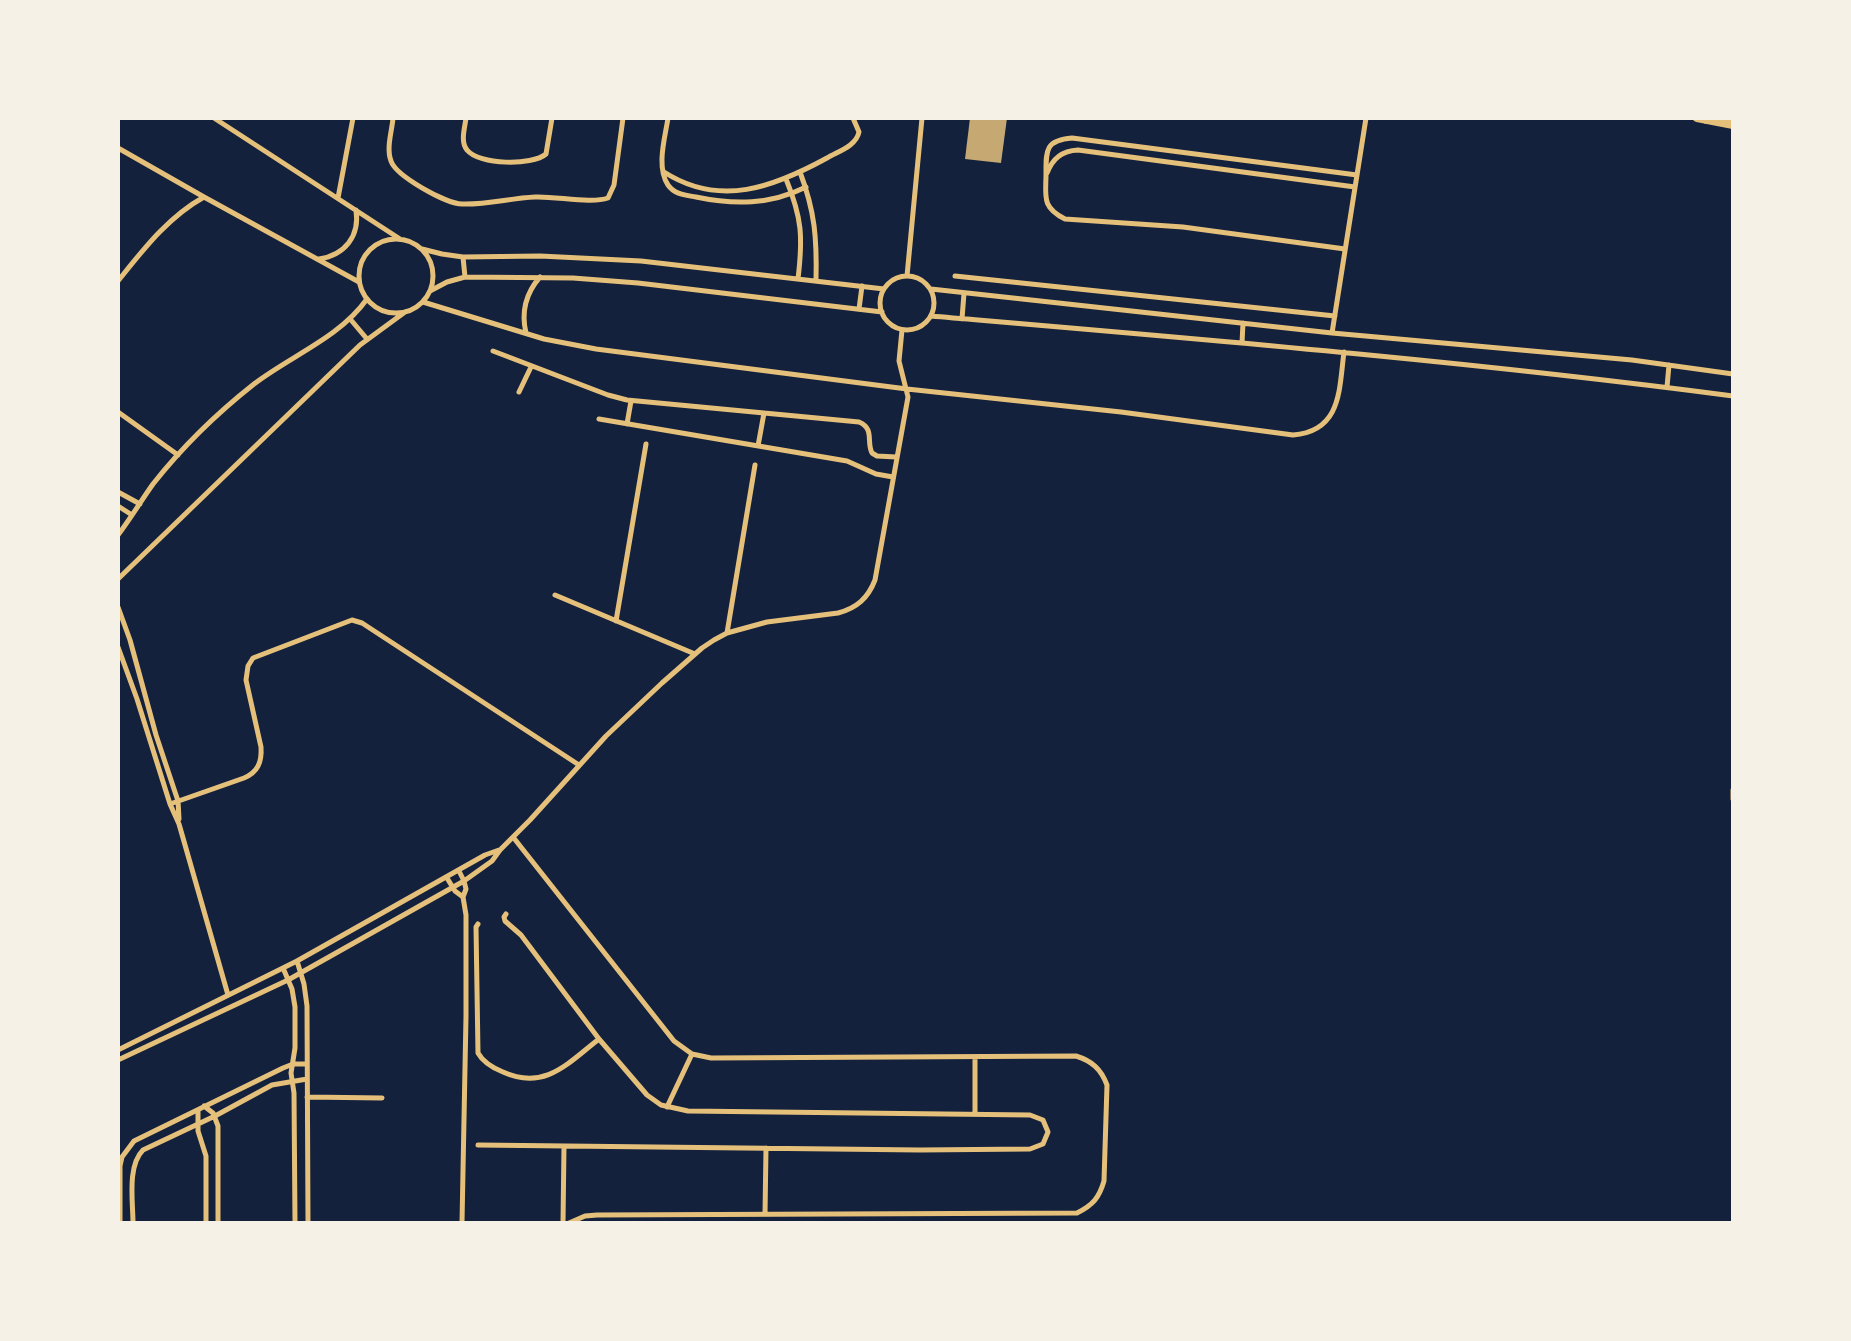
<!DOCTYPE html>
<style>
body{margin:0}
#map{position:relative;width:1851px;height:1341px;overflow:hidden;background:#14213d;font-family:"Varela Round",sans-serif}
canvas{display:block}
.frame{position:absolute;inset:0;border:120px solid #f6f1e7;pointer-events:none}
</style>
<div id="map">
<canvas width="1851" height="1341"></canvas>
<div class="frame"></div>
</div>
<script>
const ctx = document.querySelector('canvas').getContext('2d');
ctx.lineJoin = 'round';
function fill(path, color) {
  ctx.fillStyle = color;
  ctx.fill(path, 'evenodd');
}
function strokePath(path, color, width, dash) {
  ctx.strokeStyle = color;
  ctx.lineWidth = width;
  ctx.lineCap = dash ? 'butt' : 'round';
  ctx.setLineDash(dash || []);
  ctx.stroke(path);
}
fill(new Path2D(`
 M 970,118 L 1007,118 L 1001,163 L 965,159 Z`), '#c6a872');
strokePath(new Path2D(`
 M 214,118 L 400,239
 M 393,118 C 392,131 386,148 391,161 C 396,176 446,204 462,204 C 486,205 511,198 535,197 C 556,196 591,204 608,198 L 614,185 L 623,118
 M 466,118 C 465,127 460,142 467,150 C 479,165 532,166 546,154 L 552,118
 M 668,118 C 665,138 656,167 668,185 C 675,195 686,195 696,197 C 734,205 770,205 806,187
 M 118,148 L 204,197 L 359,282
 M 664,172 C 720,208 774,187 827,158 C 839,151 856,146 859,132 L 853,118
 M 800,172 C 815,212 817,238 816,281
 M 1047,173 C 1053,158 1062,151 1078,150 L 1355,187
 M 786,179 C 802,218 803,237 798,279
 M 338,198 L 353,118
 M359 276a37 37 0 1 1 74 0a37 37 0 1 1-74 0Z
 M 422,249 L 442,254 L 463,257 L 540,256 L 641,261 L 884,289
 M 1345,249 L 1183,227 L 1065,219 C 1041,207 1046,196 1046,174 C 1046,151 1045,140 1072,138 L 1357,175
 M 463,257 L 465,277
 M 319,259 C 345,255 360,236 356,210
 M880 303a27 27 0 1 1 54 0a27 27 0 1 1-54 0Z
 M 907,276 L 922,118
 M 955,276 L 1335,316
 M 118,281 C 143,250 168,217 204,197
 M 931,289 L 1332,333 L 1632,360 L 1733,374
 M 430,291 L 447,282 L 465,277 L 573,278 L 638,283 L 882,312
 M 423,302 L 544,339 L 596,349 L 907,389 L 1121,412 L 1293,435 C 1342,431 1339,389 1344,352
 M 859,309 L 862,286
 M 931,316 C 1199,339 1466,361 1733,396
 M 962,319 L 964,293
 M 351,320 L 367,339
 M 526,333 C 521,312 526,293 540,277
 M 1332,333 L 1366,118
 M 1242,343 L 1243,323
 M 493,351 L 608,395 L 627,400 L 859,422 C 875,429 866,441 872,453 L 877,456 L 896,457
 M 1667,387 L 1669,365
 M 519,392 L 531,367
 M 118,412 L 178,455
 M 599,419 L 847,461 L 876,474 L 893,477
 M 627,424 L 631,401
 M 758,446 L 764,413
 M 118,492 L 140,504
 M 118,506 L 132,515
 M 118,535 C 130,519 141,501 153,484 C 183,446 216,414 254,384 C 292,355 339,338 367,299
 M 118,579 L 360,345 L 405,312
 M 555,595 L 695,654
 M 118,607 L 130,640 L 156,735 L 178,801 L 179,819
 M 616,621 L 646,444
 M 727,633 L 755,465
 M 118,647 L 137,699 L 170,804 L 179,824 L 228,995
 M 1733,790 L 1733,799
 M 170,804 L 244,778 C 258,772 262,762 261,747 L 246,680 L 248,666 L 253,658 L 352,620 L 362,623 L 579,765
 M 513,837 L 674,1041 L 692,1054 L 711,1058 L 1076,1056 C 1092,1061 1101,1069 1107,1085 L 1104,1181 C 1099,1198 1093,1205 1077,1213 L 597,1215 L 585,1216 L 569,1223
 M 459,871 L 464,881 L 466,889 L 463,897 L 466,915 L 466,1016 L 462,1223
 M 447,878 L 455,891 L 463,897
 M 478,924 L 476,927 L 478,1053 C 483,1062 493,1068 503,1072 C 545,1091 568,1063 599,1039
 M 297,961 L 304,984 L 307,1006 L 308,1223
 M 283,968 L 292,989 L 295,1007 L 295,1048 L 291,1073 L 294,1093 L 295,1223
 M 118,1050 L 297,961 L 485,855 L 499,850
 M 975,1057 L 975,1114
 M 118,1060 L 288,980 L 464,881 L 492,861 L 500,850 L 530,820 L 606,736 L 662,683 L 702,648 L 714,640 L 727,633 L 767,622 L 838,613 C 857,608 868,598 875,580 L 908,397 L 899,361 L 902,330
 M 307,1097 L 382,1098
 M 204,1106 L 213,1113 L 218,1126 L 218,1223
 M 667,1107 L 692,1054
 M 198,1110 L 198,1131 L 206,1156 L 206,1223
 M 478,1145 L 920,1150 L 1030,1149 L 1043,1144 L 1048,1132 L 1043,1120 L 1030,1115 L 688,1111 L 661,1105 L 647,1095 L 599,1039 L 521,935 L 505,921 L 504,917 L 506,914
 M 765,1214 L 766,1148
 M 120,1223 L 120,1166 L 122,1157 L 134,1141 L 283,1068 L 293,1064 L 307,1064
 M 133,1223 C 133,1202 127,1166 143,1150 L 215,1116 L 272,1085 L 307,1079
 M 563,1223 L 564,1146`), '#e5c07b', 5);
strokePath(new Path2D(`
 M 1697,118 L 1733,125`), '#e5c07b', 8);
strokePath(new Path2D(`
 M 1707,120 L 1733,119`), '#e5c07b', 8);
</script>
